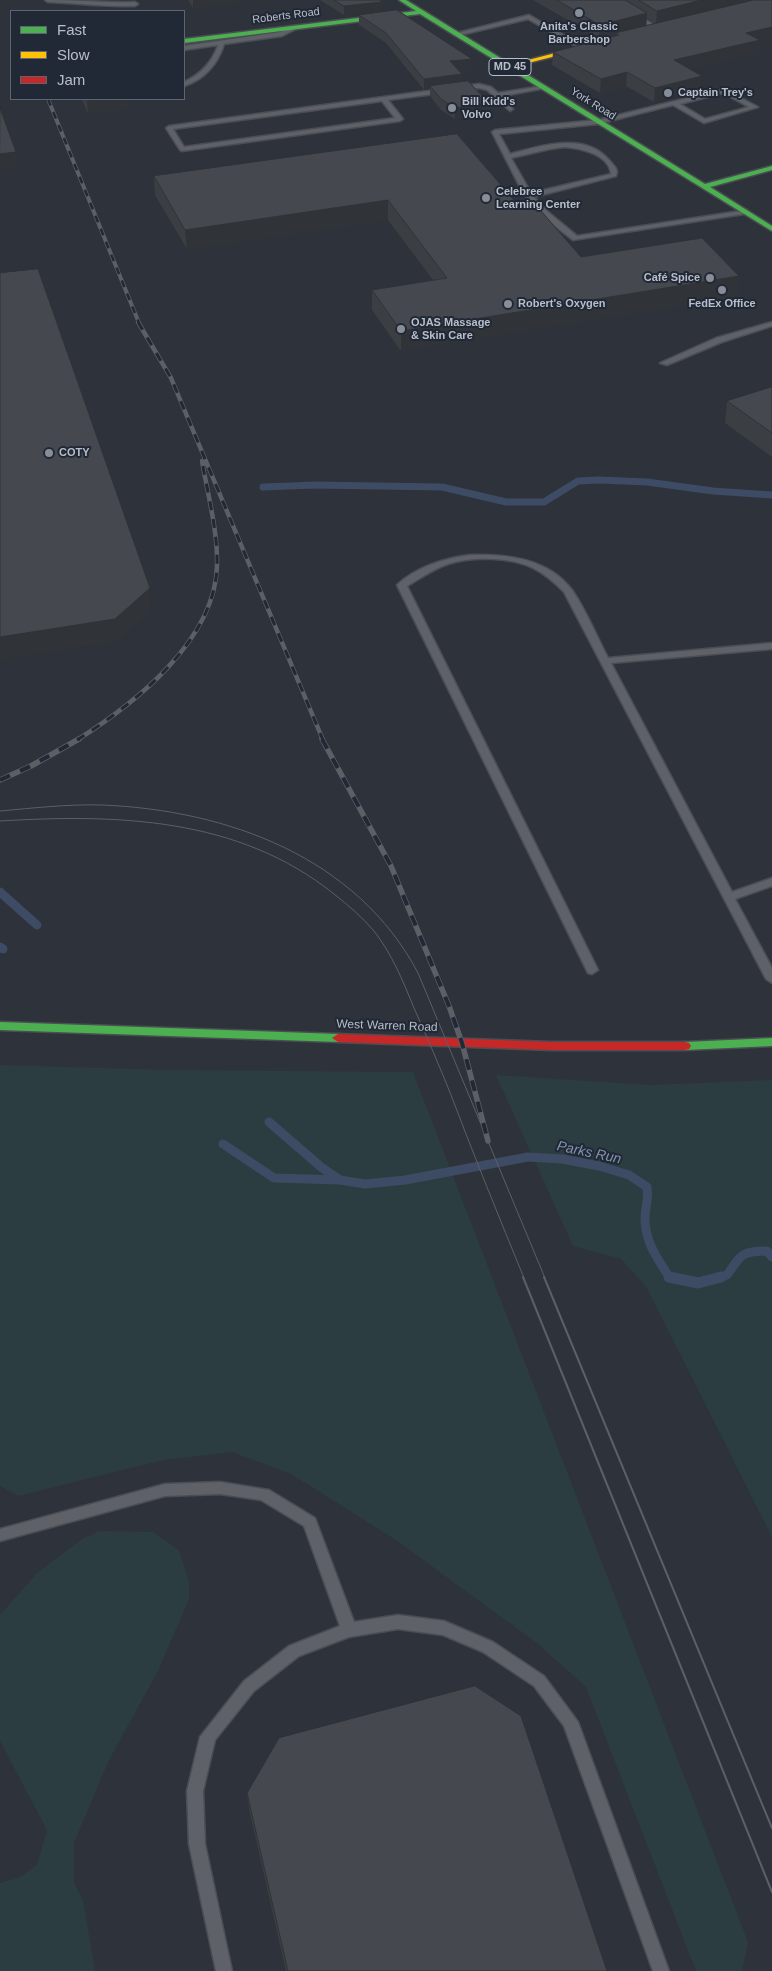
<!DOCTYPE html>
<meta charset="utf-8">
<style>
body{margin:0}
#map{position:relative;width:772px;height:1971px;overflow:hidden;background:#2e323a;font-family:Arial,sans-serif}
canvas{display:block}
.legend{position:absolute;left:10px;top:10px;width:175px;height:90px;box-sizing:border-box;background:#212836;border:1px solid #5e6471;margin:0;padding:6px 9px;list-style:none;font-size:15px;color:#b9bfca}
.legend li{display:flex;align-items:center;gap:10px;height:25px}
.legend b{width:25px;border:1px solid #5e6471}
</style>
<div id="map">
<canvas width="772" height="1971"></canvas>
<ul class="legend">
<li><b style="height:6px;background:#4caf50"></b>Fast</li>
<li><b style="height:6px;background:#ffc107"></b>Slow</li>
<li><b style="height:6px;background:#c62828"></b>Jam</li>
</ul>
</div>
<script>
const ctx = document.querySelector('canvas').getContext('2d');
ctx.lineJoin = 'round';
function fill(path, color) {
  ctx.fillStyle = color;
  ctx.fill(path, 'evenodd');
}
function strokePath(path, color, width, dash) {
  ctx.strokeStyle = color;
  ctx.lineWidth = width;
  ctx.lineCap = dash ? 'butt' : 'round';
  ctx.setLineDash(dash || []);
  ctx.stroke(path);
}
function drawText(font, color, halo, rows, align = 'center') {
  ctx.font = font + ' Arial,sans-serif';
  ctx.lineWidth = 4;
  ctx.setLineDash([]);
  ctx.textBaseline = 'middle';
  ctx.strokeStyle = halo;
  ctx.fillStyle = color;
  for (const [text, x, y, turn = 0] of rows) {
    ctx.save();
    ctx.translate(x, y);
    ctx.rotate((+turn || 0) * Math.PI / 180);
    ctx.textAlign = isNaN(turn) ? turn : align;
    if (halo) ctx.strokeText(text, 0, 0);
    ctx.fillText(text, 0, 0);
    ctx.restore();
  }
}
fill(new Path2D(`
 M 0,1065 L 167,1070 L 413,1072 L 748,1942 L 742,1971 L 696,1971 L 586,1687 L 537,1643 L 393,1538 L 291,1474 L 232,1452 L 163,1460 L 18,1496 L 0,1486 Z
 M 496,1075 L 650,1085 L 772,1080 L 772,1537 L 647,1288 L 621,1259 L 573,1246 Z
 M 99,1531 L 153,1532 L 179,1550 L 189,1582 L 189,1599 L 158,1671 L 108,1762 L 74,1843 L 74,1883 L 83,1900 L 95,1971 L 0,1971 L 0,1883 L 18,1878 L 37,1865 L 47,1830 L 0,1741 L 0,1615 L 37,1573 L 82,1539 Z`), '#2b3d41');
strokePath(new Path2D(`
 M 263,487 L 316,485 L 442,487 L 506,502 L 544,502 L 578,481 L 599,480 L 647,482 L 713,491 L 772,495`), '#3e4b64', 7);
strokePath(new Path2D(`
 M 0,892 L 37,925
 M 0,947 L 3,949
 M 269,1122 L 321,1167 L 340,1180 L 365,1184 L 405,1180 L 528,1157 L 562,1159 L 599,1166 L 629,1175 L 647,1187 C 649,1198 645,1208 645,1219 C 645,1242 658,1260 670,1278
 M 223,1144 L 274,1178 L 340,1180
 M 717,1278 L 727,1275 C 741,1255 741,1251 767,1251 L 772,1257`), '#3e4b64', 9);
strokePath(new Path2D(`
 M 669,1277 L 698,1283 L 721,1277`), '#3e4b64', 11);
const lane = new Path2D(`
 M 45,0 C 75,0 105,3 135,2 L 138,4 L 135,6 C 106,7 77,3 48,2 Z
 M 607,0 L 614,0 L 662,30 L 657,31 Z
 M 529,15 L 586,48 L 581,49 L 528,19 L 456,36 L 453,34 Z
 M 294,26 L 296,27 L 296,29 L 282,36 L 224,44 C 218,64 204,80 184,86 L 184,82 C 201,74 212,63 218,45 L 184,50 L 184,46 L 280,32 Z
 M 479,84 L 491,87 L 498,93 L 543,86 L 546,88 L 502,96 L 513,109 L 510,111 L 487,90 L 479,88 L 388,100 L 403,119 L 400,121 L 182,151 L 180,150 L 166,128 L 169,126 ZM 382,101 L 395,118 L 184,147 L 173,129 Z
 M 724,89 L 758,107 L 704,123 L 673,105 L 598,124 L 499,134 L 510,154 C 540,146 585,131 609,160 C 614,166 619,169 616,176 L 534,197 L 548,212 L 577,236 L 747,210 L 748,212 L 744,214 L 573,240 L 542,216 L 522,191 L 492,132 L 495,130 L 598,120 ZM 723,93 L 749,107 L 705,119 L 680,104 ZM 564,147 C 580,148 609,154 611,174 L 531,193 L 511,158 L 550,149 Z
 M 772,322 L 772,326 L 722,342 L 667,365 L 660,363 L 716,338 Z
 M 470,555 C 506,554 548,558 572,590 C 585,608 597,637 608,658 L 772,643 L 772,649 L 611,663 L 732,892 L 772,878 L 772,886 L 735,899 L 772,968 L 772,983 L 766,979 L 564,592 C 555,583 545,574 533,568 C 510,557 473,556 448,564 C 433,569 421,578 407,586 L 598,970 L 592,974 L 588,973 L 397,585 C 416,567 445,558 470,555 Z
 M 220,1482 L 269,1490 L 315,1518 L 354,1622 L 398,1615 L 444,1621 L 493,1642 L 544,1676 L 578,1722 L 669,1971 L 653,1971 L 564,1726 L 534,1686 L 483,1652 L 443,1635 L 398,1629 L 349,1637 L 299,1656 L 254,1691 L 215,1740 L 203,1791 L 205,1844 L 232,1971 L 216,1971 L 189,1844 L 187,1791 L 200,1737 L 244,1681 L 289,1646 L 340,1626 L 304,1526 L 261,1500 L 220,1494 L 165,1496 L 0,1541 L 0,1529 L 165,1484 Z`);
const fast = new Path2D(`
 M 399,0 L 406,0 L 424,11 L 705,184 L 772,166 L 772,170 L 710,187 L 772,226 L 772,231 L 420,14 L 184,43 L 184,39 L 416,11 Z
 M 0,1022 L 338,1034 L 344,1038 L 338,1042 L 0,1030 Z
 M 772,1038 L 772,1046 L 685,1050 L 681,1049 L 679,1046 L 681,1043 L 685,1042 Z`);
const slow = new Path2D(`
 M 590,44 L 593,46 L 592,47 L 508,68 L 505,66 Z`);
const jam = new Path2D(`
 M 338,1034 L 551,1042 L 685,1042 L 689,1043 L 691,1046 L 689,1049 L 685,1050 L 551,1050 L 338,1042 L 332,1038 Z`);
strokePath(lane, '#4a4d53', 3);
strokePath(fast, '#4a4d53', 3);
strokePath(slow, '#4a4d53', 3);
strokePath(jam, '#4a4d53', 3);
fill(lane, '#5e6168');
fill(fast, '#4caf50');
fill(slow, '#ffc107');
fill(jam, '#c62828');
strokePath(new Path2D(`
 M 0,811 C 34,808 68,804 102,805 C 227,810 357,857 418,973 L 545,1278
 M 0,821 C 117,814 238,817 334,894 C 348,905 362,917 374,931 C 392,954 403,981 414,1008 C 427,1037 439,1065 451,1095 C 474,1156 499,1217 524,1278`), '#5c6066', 1);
strokePath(new Path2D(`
 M 523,1277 L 772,1892
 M 544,1277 L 772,1828`), '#5c6066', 2);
const railFar2 = new Path2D(`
 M 48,99 L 139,323`);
const railFar1 = new Path2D(`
 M 138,322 L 171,378 L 323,740
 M 77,740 C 134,704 215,641 217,566 C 218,531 208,496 202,461`);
const rail = new Path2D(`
 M 322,739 L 391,866 L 449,1006 L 462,1043 L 488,1141
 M 0,780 L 31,766 L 79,739`);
strokePath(railFar2, '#5c6066', 4);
strokePath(railFar1, '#5c6066', 4.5);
strokePath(rail, '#5c6066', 5.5);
strokePath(railFar2, '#212836', 2.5, [7]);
strokePath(railFar1, '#212836', 3, [9]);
strokePath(rail, '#212836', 4, [11]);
fill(new Path2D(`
 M 188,0 L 240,0 L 240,2 L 193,8 Z
 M 320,0 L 383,0 L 383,9 L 382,9 L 382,11 L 344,15 Z
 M 533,0 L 772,0 L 760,42 L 759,53 L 690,69 L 701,89 L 654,102 L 626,86 L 600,93 L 552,65 L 553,52 L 616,36 L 616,34 L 599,38 ZM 647,18 L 656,24 L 646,26 Z
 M 359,15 L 472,69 L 459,71 L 462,74 L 462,82 L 489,103 L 488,114 L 455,119 L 441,110 L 430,96 L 430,89 L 424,90 L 386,43 L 359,25 Z
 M 82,99 L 126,99 L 127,109 L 88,114 Z
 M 154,176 L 519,206 L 581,257 L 739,276 L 737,296 L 401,351 L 372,310 L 372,290 L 433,280 L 388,220 L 187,249 L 155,195 Z
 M 772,387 L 772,457 L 725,423 L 727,401 Z
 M 247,1793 L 607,1971 L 286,1971 L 249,1809 Z`), '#3b3f44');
fill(new Path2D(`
 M 193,0 L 240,0 L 240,2 L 193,8 Z
 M 383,0 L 383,9 L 382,9 L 382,11 L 344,15 L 344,6 Z
 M 702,0 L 754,0 L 656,24 L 657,11 Z
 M 647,13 L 646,26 L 599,38 L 600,25 Z
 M 772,27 L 772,39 L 760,42 L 759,53 L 673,74 L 674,60 L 746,33 Z
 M 472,59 L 472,69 L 450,72 L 450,61 Z
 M 627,72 L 626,86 L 600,93 L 601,79 Z
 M 462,74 L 462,84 L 430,86 L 430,89 L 424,90 L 424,79 Z
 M 702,76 L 701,89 L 654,102 L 655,88 Z
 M 105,99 L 126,99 L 127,109 L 88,114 L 87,101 Z
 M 489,103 L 488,114 L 455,119 L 455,108 Z
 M 16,152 L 18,168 L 0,170 L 0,154 Z
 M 388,200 L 388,220 L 187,249 L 185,230 Z
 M 739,276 L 737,296 L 401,351 L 401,331 Z
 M 150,588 L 152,610 L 118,642 L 0,660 L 0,637 Z`), '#303337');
const building = new Path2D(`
 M 334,0 L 383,0 L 380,1 L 382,2 L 344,6 Z
 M 557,0 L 625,0 L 647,13 L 600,25 Z
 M 639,0 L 702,0 L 657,11 Z
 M 754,0 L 772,0 L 772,27 L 746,33 L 760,40 L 674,60 L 702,76 L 655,88 L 627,72 L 601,79 L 553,52 L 619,35 L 616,33 Z
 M 397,10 L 472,59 L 450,61 L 462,74 L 424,79 L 386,33 L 359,15 Z
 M 468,81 L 489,103 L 455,108 L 441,99 L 430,86 Z
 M 86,99 L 105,99 L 87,101 Z
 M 0,108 L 16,152 L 0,154 Z
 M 457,134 L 519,206 L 535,204 L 581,257 L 702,238 L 739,276 L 401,331 L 372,290 L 447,278 L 388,200 L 185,230 L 154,176 Z
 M 38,269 L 150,588 L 115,619 L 0,637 L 0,273 Z
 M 772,387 L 772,433 L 727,401 Z
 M 475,1686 L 521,1716 L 607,1971 L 288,1971 L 247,1793 L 279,1738 Z`);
fill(building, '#45494f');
strokePath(building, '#303337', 1);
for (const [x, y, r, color] of [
 [579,13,5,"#888e98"],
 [668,93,5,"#888e98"],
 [452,108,5,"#888e98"],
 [486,198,5,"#888e98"],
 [710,278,5,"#888e98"],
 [722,290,5,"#888e98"],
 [508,304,5,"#888e98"],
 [401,329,5,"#888e98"],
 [49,453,5,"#888e98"]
]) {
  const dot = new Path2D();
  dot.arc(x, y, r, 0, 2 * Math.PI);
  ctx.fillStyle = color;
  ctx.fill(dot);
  strokePath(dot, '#212836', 2);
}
drawText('11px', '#b9bfca', '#212836', [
 ["Roberts Road",286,16,-7],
 ["York Road",593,104,32]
]);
drawText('bold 11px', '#b9bfca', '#212836', [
 ["Anita's Classic",579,27,"center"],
 ["Barbershop",579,40,"center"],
 ["Captain Trey's",678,93],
 ["Bill Kidd's",462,102],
 ["Volvo",462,115],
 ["Celebree",496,192],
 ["Learning Center",496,205],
 ["Café Spice",700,278,"right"],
 ["Robert's Oxygen",518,304],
 ["FedEx Office",722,304,"center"],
 ["OJAS Massage",411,323],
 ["& Skin Care",411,336],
 ["COTY",59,453]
], 'left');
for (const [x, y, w] of [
 [510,67,42]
]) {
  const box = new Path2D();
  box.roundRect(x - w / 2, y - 8.5, w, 17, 4);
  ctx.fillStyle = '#212836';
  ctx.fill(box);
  strokePath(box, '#b9bfca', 1);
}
drawText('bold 11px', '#b9bfca', null, [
 ["MD 45",510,67]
]);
drawText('12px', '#b9bfca', '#212836', [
 ["West Warren Road",387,1026,2]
]);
drawText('italic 14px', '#8394af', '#212836', [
 ["Parks Run",589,1153,12]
]);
</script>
